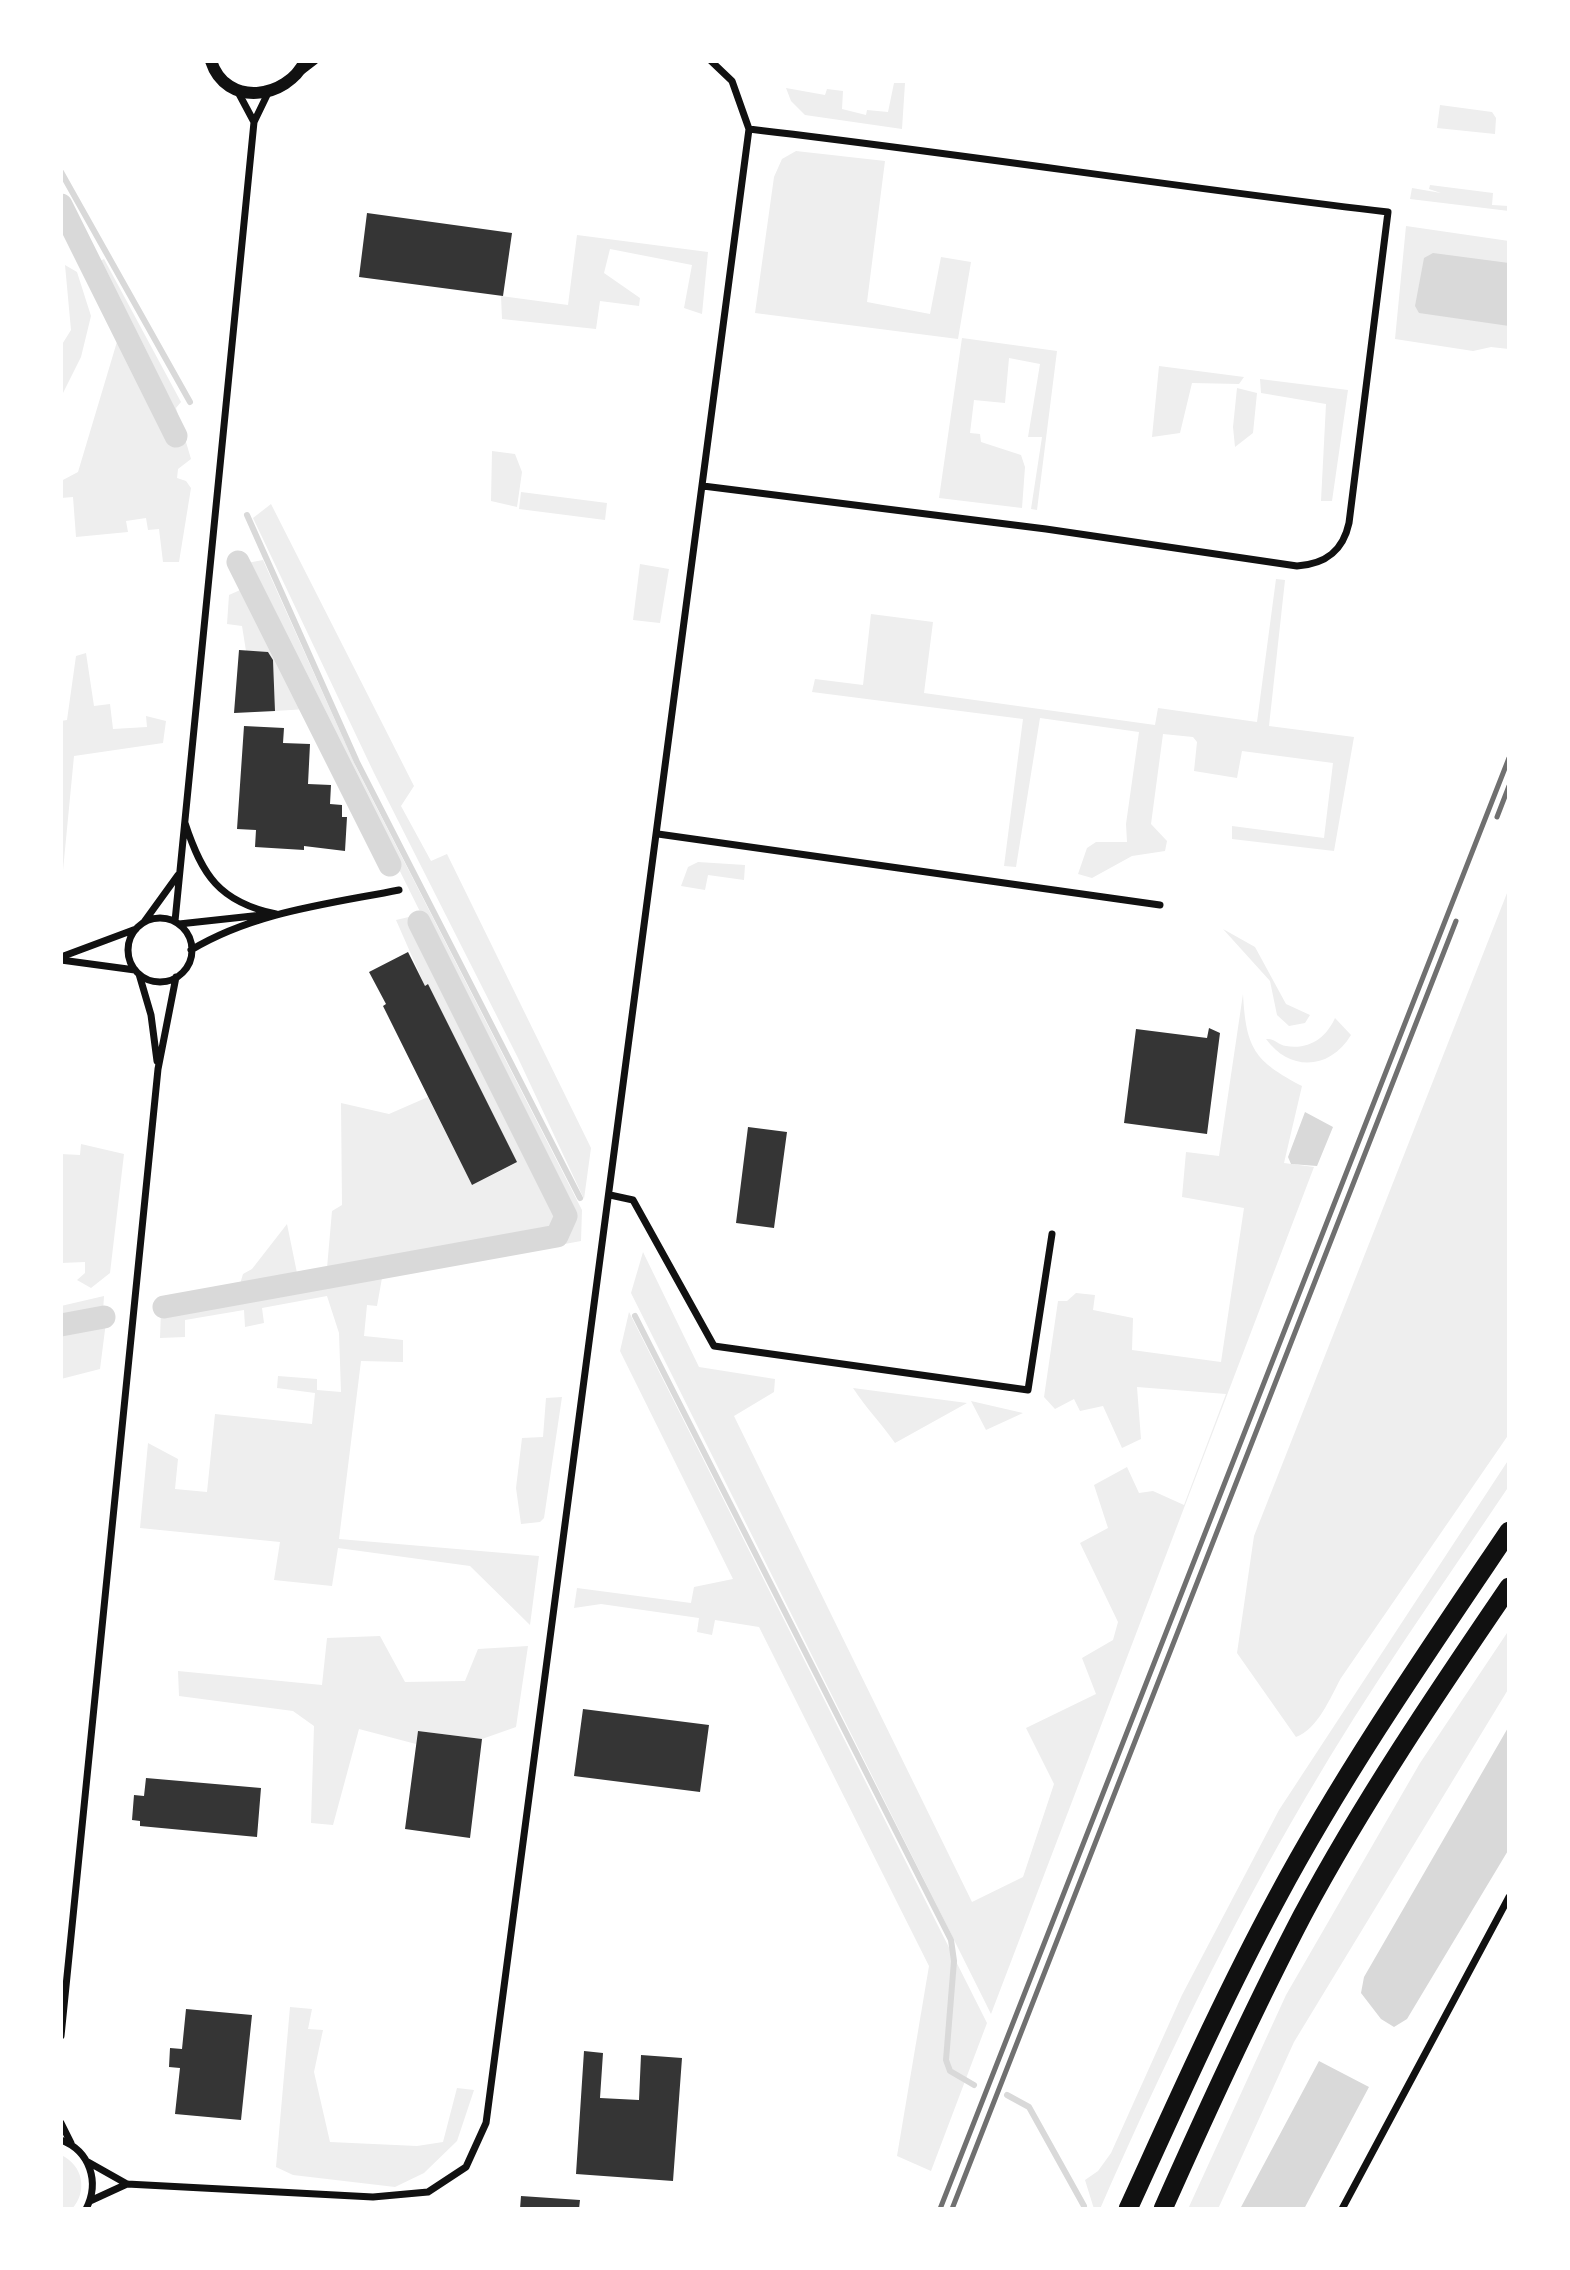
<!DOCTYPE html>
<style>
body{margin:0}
#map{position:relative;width:1570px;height:2270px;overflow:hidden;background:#fff;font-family:"Golos Text",sans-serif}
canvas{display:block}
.frame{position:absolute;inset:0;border:63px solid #fff;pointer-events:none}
</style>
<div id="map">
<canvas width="1570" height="2270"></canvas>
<div class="frame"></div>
</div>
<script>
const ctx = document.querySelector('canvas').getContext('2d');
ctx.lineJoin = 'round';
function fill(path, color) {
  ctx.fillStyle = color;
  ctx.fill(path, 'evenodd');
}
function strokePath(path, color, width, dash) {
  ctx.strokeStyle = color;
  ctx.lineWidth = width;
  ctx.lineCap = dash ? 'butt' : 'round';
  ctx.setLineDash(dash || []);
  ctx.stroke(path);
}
fill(new Path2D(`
 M 894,83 L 905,83 L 902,129 L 805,115 L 791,101 L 786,88 L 825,95 L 827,89 L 843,91 L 842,109 L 866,115 L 867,110 L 888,112 Z
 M 1440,105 L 1492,112 L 1496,118 L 1495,134 L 1437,128 Z
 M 796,151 L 885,161 L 867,302 L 930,314 L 941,257 L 971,262 L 958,339 L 755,313 L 774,177 L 782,159 Z
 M 1430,185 L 1493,193 L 1492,205 L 1509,206 L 1509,211 L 1410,199 L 1412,188 L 1441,193 L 1429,189 Z
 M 1406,226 L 1509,241 L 1509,349 L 1491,347 L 1473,351 L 1395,339 Z
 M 577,235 L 708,252 L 702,314 L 684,308 L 692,265 L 610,249 L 604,273 L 640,298 L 639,306 L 600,301 L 596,329 L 502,319 L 501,296 L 568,305 Z
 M 104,259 L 181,402 L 176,408 L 191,459 L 178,469 L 177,478 L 186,481 L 191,488 L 179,562 L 163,562 L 159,529 L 148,530 L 146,518 L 126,521 L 128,532 L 76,537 L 73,497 L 61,498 L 61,481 L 78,472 L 119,335 L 96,263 Z
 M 65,265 L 77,272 L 91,316 L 81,357 L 61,397 L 61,346 L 71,330 Z
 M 962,338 L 1057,351 L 1037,510 L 1031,509 L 1042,437 L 1028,437 L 1040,364 L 1009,358 L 1005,403 L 974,400 L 970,433 L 980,434 L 981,442 L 1021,455 L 1025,467 L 1022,508 L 939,498 Z
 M 1159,366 L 1244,377 L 1239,384 L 1192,383 L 1180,433 L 1152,437 Z
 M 1260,379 L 1348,390 L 1332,501 L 1321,501 L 1326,404 L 1261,393 Z
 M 1237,388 L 1257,393 L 1253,433 L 1235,447 L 1233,427 Z
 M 492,451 L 515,454 L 522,472 L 517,507 L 491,501 Z
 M 521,492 L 607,503 L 605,520 L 519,509 Z
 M 271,504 L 414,786 L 401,806 L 431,861 L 447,854 L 591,1148 L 584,1199 L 518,1058 L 374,773 L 253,518 Z
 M 263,560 L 356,767 L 582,1210 L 581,1241 L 382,1278 L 377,1306 L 367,1305 L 364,1336 L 403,1340 L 403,1362 L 361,1361 L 339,1539 L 539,1556 L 530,1625 L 470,1566 L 338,1548 L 332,1586 L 274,1580 L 280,1542 L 140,1528 L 148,1443 L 178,1459 L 175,1489 L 207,1492 L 215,1414 L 312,1424 L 315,1393 L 277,1388 L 278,1376 L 317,1379 L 317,1390 L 341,1392 L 339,1333 L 327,1296 L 262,1308 L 264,1323 L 245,1327 L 244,1310 L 185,1320 L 185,1337 L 160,1338 L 161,1310 L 557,1238 L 561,1236 L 571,1216 L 247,563 Z
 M 640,564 L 669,569 L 660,623 L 633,620 Z
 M 1276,579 L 1285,580 L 1269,726 L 1354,737 L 1334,851 L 1232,839 L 1232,826 L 1324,838 L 1333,763 L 1242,751 L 1237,778 L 1194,771 L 1197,742 L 1193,737 L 1163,734 L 1151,824 L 1167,841 L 1165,851 L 1132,856 L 1092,878 L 1078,874 L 1087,848 L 1096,842 L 1127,842 L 1126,824 L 1139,732 L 1040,718 L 1016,867 L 1004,866 L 1023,719 L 812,692 L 815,679 L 863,685 L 871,614 L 933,622 L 924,693 L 1155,725 L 1158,708 L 1257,722 Z
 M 247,587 L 307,709 L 275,711 L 273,660 L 268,652 L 246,651 L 242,626 L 227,624 L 229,595 Z
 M 86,653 L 94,706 L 110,704 L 113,729 L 147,727 L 146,716 L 166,721 L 163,743 L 74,756 L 61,891 L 61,721 L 67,720 L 76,656 Z
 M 698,862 L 745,865 L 744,880 L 708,875 L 705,890 L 681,886 L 688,867 Z
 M 1509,888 L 1509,1434 L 1341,1678 C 1330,1698 1318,1729 1296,1737 L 1237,1653 L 1254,1536 Z
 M 413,916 L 561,1215 L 553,1232 L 163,1303 L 162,1297 L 240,1284 L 243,1274 L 252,1269 L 287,1224 L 297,1273 L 327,1268 L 332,1211 L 342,1205 L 341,1103 L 389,1114 L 428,1097 L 472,1185 L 516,1163 L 428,984 L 425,986 L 396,920 Z
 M 1223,929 L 1255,947 L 1286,1004 L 1310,1015 L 1305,1023 L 1289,1026 L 1277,1015 L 1270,981 Z
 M 1243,994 C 1246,1048 1254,1061 1302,1086 L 1284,1163 L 1314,1167 L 991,2014 L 631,1293 L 643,1252 L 699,1367 L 775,1379 L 774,1392 L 734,1416 L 972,1902 L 1023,1877 L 1054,1784 L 1026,1728 L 1096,1694 L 1082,1658 L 1113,1640 L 1118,1622 L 1080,1543 L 1108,1528 L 1094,1485 L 1127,1467 L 1139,1493 L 1153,1491 L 1184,1505 L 1226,1394 L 1137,1387 L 1141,1439 L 1122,1448 L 1103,1406 L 1080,1411 L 1074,1399 L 1055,1409 L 1044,1397 L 1058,1301 L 1067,1301 L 1076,1293 L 1095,1295 L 1093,1310 L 1133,1318 L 1132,1350 L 1221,1362 L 1244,1208 L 1182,1197 L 1186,1152 L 1219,1156 Z
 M 1335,1018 L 1351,1035 C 1330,1070 1290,1072 1266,1039 C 1275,1038 1278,1045 1286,1046 C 1309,1050 1326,1038 1335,1018 Z
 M 81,1144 L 124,1154 L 110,1273 L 91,1288 L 77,1280 L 85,1273 L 85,1262 L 61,1263 L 61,1154 L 80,1155 Z
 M 104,1296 L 103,1312 L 61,1320 L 61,1306 Z
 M 629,1312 L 987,2023 L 931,2171 L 897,2156 L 929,1966 L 759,1627 L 715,1620 L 712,1635 L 697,1632 L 699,1618 L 601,1604 L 574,1608 L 577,1588 L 691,1603 L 694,1587 L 733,1579 L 620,1351 Z
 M 91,1322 L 106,1322 L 100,1369 L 61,1379 L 61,1328 Z
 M 853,1388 L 967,1403 L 895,1443 C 881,1423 866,1408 853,1388 Z
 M 562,1397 L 544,1518 L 540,1522 L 521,1524 L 516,1488 L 522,1438 L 543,1437 L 546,1398 Z
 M 971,1401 L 1023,1413 L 986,1430 Z
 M 1509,1459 L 1509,1486 C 1440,1589 1368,1690 1306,1797 C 1228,1930 1162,2068 1100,2209 L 1094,2209 L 1085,2180 L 1098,2171 L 1111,2153 L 1182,1995 L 1279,1810 Z
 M 1509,1630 L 1509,1688 L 1294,2042 L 1218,2209 L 1188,2209 L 1286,1995 L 1420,1763 Z
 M 380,1636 L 405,1682 L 465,1681 L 478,1649 L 528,1646 L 516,1727 L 482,1739 L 418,1731 L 416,1744 L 359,1729 L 333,1825 L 311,1823 L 314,1726 L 293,1711 L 179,1696 L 178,1671 L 322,1685 L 327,1638 Z
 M 290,2007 L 312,2009 L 308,2029 L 323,2030 L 314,2072 L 330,2142 L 417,2146 L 443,2142 L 457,2088 L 474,2090 L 457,2141 L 424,2173 L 395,2187 L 293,2175 L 276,2167 Z
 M 61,2155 C 83,2165 88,2191 72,2209 L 61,2209 Z`), '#eee');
fill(new Path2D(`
 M 1433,253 L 1509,263 L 1509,326 L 1419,313 L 1415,306 L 1424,258 Z
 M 1305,1112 L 1333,1127 L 1317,1166 L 1291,1164 L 1288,1157 Z
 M 1509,1726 L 1509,1849 L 1407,2019 L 1394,2027 L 1381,2019 L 1361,1993 L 1364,1977 Z
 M 1319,2061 L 1369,2087 L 1304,2209 L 1240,2209 Z`), '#d9d9d9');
strokePath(new Path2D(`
 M 61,172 L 190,402
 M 247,515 L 357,762 L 580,1198
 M 635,1316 L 951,1940 L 954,1961 L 946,2060 L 950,2071 L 974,2085
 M 1007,2095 L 1029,2107 L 1084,2206`), '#d9d9d9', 6);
strokePath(new Path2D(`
 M 61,205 L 176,436
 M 238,562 L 390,865
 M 164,1307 L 557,1236 L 566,1216 L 419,922
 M 61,1325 L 104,1317`), '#d9d9d9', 23);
fill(new Path2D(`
 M 367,213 L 512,233 L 503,296 L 359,277 Z
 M 239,650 L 268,652 L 273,660 L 275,711 L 234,713 Z
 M 244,726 L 284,728 L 283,743 L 310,744 L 308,784 L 331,785 L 330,804 L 342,805 L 342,817 L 347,817 L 345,851 L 304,846 L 304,850 L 255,847 L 256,830 L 237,829 Z
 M 408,952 L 425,986 L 428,984 L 517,1162 L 472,1185 L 383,1006 L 386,1004 L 369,972 Z
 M 1209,1028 L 1220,1033 L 1207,1134 L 1124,1123 L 1136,1029 L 1207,1038 Z
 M 748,1127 L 787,1132 L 774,1228 L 736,1223 Z
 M 583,1709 L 709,1725 L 700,1792 L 574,1776 Z
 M 418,1731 L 482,1739 L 470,1838 L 405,1829 Z
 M 146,1778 L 261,1788 L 257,1837 L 140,1826 L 140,1821 L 132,1820 L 134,1795 L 144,1796 Z
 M 186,2009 L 252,2015 L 241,2120 L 175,2114 L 180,2068 L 169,2067 L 170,2048 L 182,2049 Z
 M 584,2051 L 603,2053 L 600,2098 L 639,2100 L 641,2055 L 682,2058 L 673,2181 L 576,2174 Z
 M 521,2196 L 580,2200 L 579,2209 L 520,2209 Z`), '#353535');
strokePath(new Path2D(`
 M 302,71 L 315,61
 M 238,92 L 254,122
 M 703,486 L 1046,529 L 1297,566 C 1326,564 1343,551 1349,523 L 1388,212 C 1175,187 963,154 749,129
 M 185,823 C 202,875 219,902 276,914
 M 658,834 L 1160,905
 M128 950a32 32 0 1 1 64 0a32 32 0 1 1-64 0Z
 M 175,921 L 254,122 L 268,93
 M 144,922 L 178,875
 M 179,924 L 262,915
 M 191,950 C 254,912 328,904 399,890
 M 61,957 L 136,929
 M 61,960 L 135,970
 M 139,974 L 151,1015 L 157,1061
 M 610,1195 L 633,1200 L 714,1346 L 1028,1390 L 1052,1234
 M 61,2036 L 158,1069 L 176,977
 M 61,2123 L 71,2143
 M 61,2140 C 90,2151 100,2182 86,2209
 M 88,2162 L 127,2184 L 373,2197 L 428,2192 L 466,2167 L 486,2123 L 749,129 L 732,81 L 711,61
 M 90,2201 L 127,2184
 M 1342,2209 L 1509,1897`), '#111', 7);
strokePath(new Path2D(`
 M 211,61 C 226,108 287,99 305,61`), '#111', 12);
strokePath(new Path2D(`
 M 1128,2209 C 1176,2104 1222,2000 1277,1898 C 1345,1771 1428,1651 1509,1531
 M 1163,2209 C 1207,2110 1252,2012 1302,1916 C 1363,1802 1436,1694 1509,1587`), '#111', 19);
strokePath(new Path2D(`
 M 1497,817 L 1509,786
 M 940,2209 L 1509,758
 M 952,2209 L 1456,921`), '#707070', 5);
</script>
